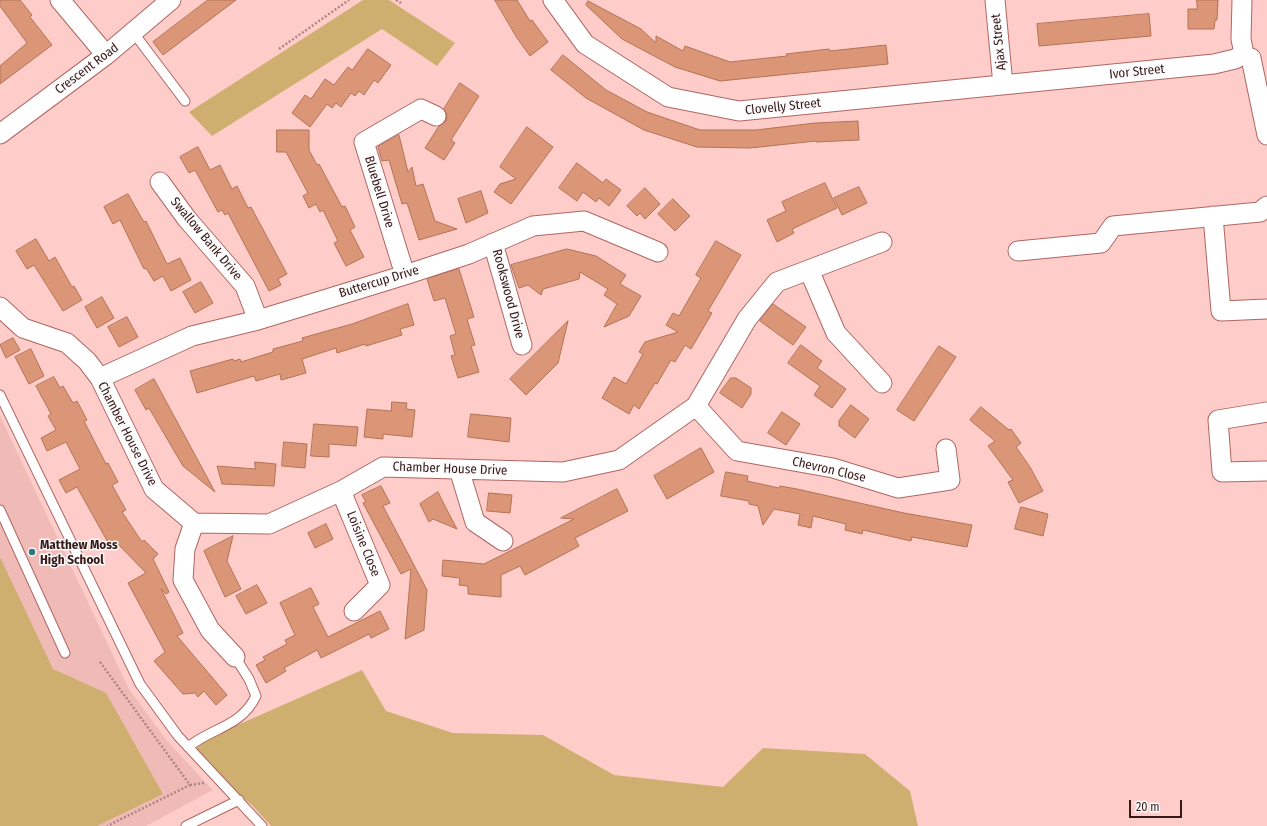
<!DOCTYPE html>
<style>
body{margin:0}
#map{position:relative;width:1267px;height:826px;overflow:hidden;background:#ffcdc9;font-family:"Fira Sans Condensed",sans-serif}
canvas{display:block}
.scale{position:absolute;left:1129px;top:800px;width:53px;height:18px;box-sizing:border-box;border:2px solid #371918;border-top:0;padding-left:5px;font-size:12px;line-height:14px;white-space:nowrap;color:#371918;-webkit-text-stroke:3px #fcfcfc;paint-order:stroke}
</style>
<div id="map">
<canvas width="1267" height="826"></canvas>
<div class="scale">20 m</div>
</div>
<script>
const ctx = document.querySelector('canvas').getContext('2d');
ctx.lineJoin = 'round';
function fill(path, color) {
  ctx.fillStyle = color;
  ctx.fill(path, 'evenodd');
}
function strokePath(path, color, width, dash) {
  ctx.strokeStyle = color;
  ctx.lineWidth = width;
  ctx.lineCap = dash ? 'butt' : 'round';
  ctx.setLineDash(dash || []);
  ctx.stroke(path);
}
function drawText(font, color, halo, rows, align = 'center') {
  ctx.font = font + ' "Fira Sans Condensed",sans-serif';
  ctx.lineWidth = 3;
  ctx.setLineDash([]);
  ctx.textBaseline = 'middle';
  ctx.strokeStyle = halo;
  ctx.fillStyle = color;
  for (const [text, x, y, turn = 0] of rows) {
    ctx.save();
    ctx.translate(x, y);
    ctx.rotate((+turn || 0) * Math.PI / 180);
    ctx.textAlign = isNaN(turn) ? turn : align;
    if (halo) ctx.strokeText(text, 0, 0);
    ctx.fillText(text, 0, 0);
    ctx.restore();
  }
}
fill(new Path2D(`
 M 0,416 L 129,689 L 168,742 L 213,790 L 146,826 L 0,826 Z`), '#f0bbb7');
fill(new Path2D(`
 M 363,0 L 389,0 L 455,43 L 437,66 L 382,29 L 212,136 L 189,112 Z
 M 0,557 L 53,669 L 106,693 L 163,794 L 97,826 L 0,826 Z
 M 362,670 L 386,711 L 453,733 L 543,735 L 614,775 L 723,787 L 763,748 L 865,754 L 910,791 L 918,826 L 271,826 L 252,805 L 222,781 L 195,750 L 206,739 Z`), '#cfaf70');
const building = new Path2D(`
 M 0,0 L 20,0 L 32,15 L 30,17 L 52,45 L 0,84 L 0,66 L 27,43 L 0,6 Z
 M 208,0 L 236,0 L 163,55 L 153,42 Z
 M 495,0 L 517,0 L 530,21 L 532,20 L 548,42 L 530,56 L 517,38 Z
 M 1197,0 L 1218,0 L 1217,20 L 1215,20 L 1214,29 L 1188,29 L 1188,9 L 1197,9 Z
 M 588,1 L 641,29 L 656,43 L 656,36 L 683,51 L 685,46 L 730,62 L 787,56 L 786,54 L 829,49 L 830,51 L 886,45 L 888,64 L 720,81 L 675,67 L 622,39 L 586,5 Z
 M 1149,14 L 1151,36 L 1039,46 L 1037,24 Z
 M 368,49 L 391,65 L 378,83 L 374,80 L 364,95 L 359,91 L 355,96 L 351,93 L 341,107 L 336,103 L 332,108 L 327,104 L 310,127 L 292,113 L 305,95 L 311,99 L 325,79 L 334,85 L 348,67 L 352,70 Z
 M 563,55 L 606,90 L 647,112 L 700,130 L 756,130 L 815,123 L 858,121 L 859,140 L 816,142 L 816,141 L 750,148 L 697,147 L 644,130 L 586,98 L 551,70 Z
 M 460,83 L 479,96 L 451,140 L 455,143 L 444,160 L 425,148 L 439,126 L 446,121 L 447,115 L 444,109 Z
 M 527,127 L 553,147 L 511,204 L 494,192 L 500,184 L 516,179 L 500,167 Z
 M 277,130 L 309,130 L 309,150 L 317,165 L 319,164 L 342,207 L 345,206 L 355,227 L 350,230 L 364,257 L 346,266 L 334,243 L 338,241 L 323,210 L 320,212 L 316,204 L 309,208 L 303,196 L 308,193 L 286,152 L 277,152 Z
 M 399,135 L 408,172 L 412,167 L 416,186 L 423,184 L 435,221 L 457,229 L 419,240 L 407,203 L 402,204 L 389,160 L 382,161 L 378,147 Z
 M 198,147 L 210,170 L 220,165 L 232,189 L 237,186 L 248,208 L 251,207 L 287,274 L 278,279 L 281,285 L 269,291 L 228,213 L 225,215 L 222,210 L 218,212 L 195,170 L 189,173 L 180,157 Z
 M 577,163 L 603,183 L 606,179 L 621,190 L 609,206 L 599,198 L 596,202 L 583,192 L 577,201 L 559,188 Z
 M 825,183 L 837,208 L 792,229 L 794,233 L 777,242 L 767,220 L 786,211 L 782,202 Z
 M 859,187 L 867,203 L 842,215 L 834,198 Z
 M 645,188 L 660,204 L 645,219 L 640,213 L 637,216 L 627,206 Z
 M 481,191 L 488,213 L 466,223 L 458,199 Z
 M 128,194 L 141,217 L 144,222 L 146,221 L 167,264 L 180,258 L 191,280 L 171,291 L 163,276 L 154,281 L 146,268 L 144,269 L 120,220 L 113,224 L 104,207 Z
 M 673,199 L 690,216 L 675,231 L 658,214 Z
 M 36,239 L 49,261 L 55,257 L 72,287 L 74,286 L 82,300 L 63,311 L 34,265 L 27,269 L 16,251 Z
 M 716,241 L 741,255 L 708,311 L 712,313 L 691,349 L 685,345 L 675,362 L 671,360 L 657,384 L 655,383 L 639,409 L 634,405 L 629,414 L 602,398 L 614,377 L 626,384 L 643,354 L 639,352 L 645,342 L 678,332 L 666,325 L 673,313 L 679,316 L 701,278 L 696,275 Z
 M 567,249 L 596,256 L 626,275 L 620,284 L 641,296 L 629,316 L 604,327 L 617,304 L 604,295 L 608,289 L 580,272 L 579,279 L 543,289 L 541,295 L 528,285 L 519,288 L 511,265 Z
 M 459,269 L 474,317 L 467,319 L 475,345 L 471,346 L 479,372 L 458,378 L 451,356 L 455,355 L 450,336 L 456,334 L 445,298 L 434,301 L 427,279 Z
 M 201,282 L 213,303 L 195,313 L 183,292 Z
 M 102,297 L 114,318 L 97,328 L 85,307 Z
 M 408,304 L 414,325 L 400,329 L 402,335 L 366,346 L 365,344 L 337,353 L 336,348 L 302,359 L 306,373 L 281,380 L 280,374 L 256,381 L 254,376 L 197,393 L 190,371 L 233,359 L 234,361 L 240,359 L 241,362 L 273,352 L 273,349 L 303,341 L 302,338 L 352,324 Z
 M 773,304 L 806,327 L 793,345 L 760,321 Z
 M 127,317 L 138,337 L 119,347 L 108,327 Z
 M 568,321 L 558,363 L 526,395 L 510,379 Z
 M 13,338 L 20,350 L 6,358 L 0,345 Z
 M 801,345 L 822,361 L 817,368 L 846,389 L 832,408 L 814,395 L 820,386 L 788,363 Z
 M 939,346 L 956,357 L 914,421 L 897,410 Z
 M 31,349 L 44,376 L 29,384 L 15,357 Z
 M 54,377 L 60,388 L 63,386 L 73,403 L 77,401 L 87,420 L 84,421 L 106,464 L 108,463 L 118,482 L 112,485 L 126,510 L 122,512 L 142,542 L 144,540 L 158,554 L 153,559 L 169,592 L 166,594 L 161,589 L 183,633 L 177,636 L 227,695 L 216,705 L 204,691 L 198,697 L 195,693 L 183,694 L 154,661 L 165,652 L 128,583 L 146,573 L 116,542 L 110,546 L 77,487 L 66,493 L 59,480 L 80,469 L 66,442 L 47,451 L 41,438 L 56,430 L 48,416 L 51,414 L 36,386 Z
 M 731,378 L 736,378 L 751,388 L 751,394 L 742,408 L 720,393 Z
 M 154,379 L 215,492 L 183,466 L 149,408 L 146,410 L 135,390 Z
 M 392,402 L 407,403 L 406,409 L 415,410 L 412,437 L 383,434 L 383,439 L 364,437 L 367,409 L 391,411 Z
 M 851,405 L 869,419 L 855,438 L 839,426 L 839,421 Z
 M 981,407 L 1009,430 L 1011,429 L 1021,443 L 1016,447 L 1030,467 L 1043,491 L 1019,503 L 1008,482 L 1013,480 L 988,446 L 995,441 L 970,420 Z
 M 782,412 L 800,424 L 786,445 L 768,433 Z
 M 471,414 L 511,418 L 509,442 L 468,437 Z
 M 314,424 L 358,427 L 356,446 L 329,444 L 329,457 L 311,456 Z
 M 284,442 L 307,444 L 305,468 L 282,466 Z
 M 701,448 L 714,472 L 667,499 L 654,476 Z
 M 255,462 L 276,464 L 274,486 L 222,484 L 217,466 L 255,469 Z
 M 726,472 L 748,476 L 747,481 L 779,488 L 780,486 L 797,489 L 904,513 L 972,525 L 967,547 L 912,537 L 911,541 L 863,530 L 862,534 L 845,530 L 846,524 L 813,516 L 811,528 L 798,525 L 800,514 L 774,509 L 763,525 L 758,506 L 749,504 L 749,501 L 721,496 Z
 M 381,486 L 390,503 L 383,506 L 427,590 L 424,630 L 405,639 L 411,569 L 401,574 L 363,503 L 366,502 L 362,495 Z
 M 617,489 L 628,511 L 575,538 L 579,546 L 525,575 L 520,566 L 501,575 L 501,597 L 468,594 L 468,586 L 459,585 L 460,578 L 442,576 L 443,560 L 484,564 L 574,519 L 561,518 Z
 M 438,492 L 448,512 L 457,529 L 433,519 L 429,522 L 420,504 Z
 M 489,493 L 512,495 L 510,513 L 487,511 Z
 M 1021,507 L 1048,514 L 1043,536 L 1015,529 Z
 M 326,524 L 333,539 L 315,548 L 308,533 Z
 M 233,536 L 227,561 L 241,589 L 225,597 L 204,551 Z
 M 257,585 L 267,603 L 246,614 L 236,596 Z
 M 311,588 L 319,604 L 313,607 L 328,637 L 380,611 L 389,629 L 371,638 L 369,634 L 321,658 L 317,650 L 284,668 L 286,671 L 266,683 L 256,665 L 265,660 L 263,657 L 287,644 L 285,640 L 295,635 L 280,603 Z`);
fill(building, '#db9577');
strokePath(building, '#b47255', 1);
const lane = new Path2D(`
 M 133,32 L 185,101
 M 0,395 L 140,684 L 178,736 L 262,826
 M 0,510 L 65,653
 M 188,747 C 213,727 241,727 256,696 L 249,679 L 235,657
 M 186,826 L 239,800`);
const street = new Path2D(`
 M 60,0 L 106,55
 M 553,0 L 585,44 L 668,97 L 739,111 L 1214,64 L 1235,59 L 1244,54
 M 995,0 L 1003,85
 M 1242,0 L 1241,39 L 1244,54
 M 1251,58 L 1267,135
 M 0,134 L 106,55 L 171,0
 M 160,182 L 187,219 L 245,286 L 258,320
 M 1213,216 L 1221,311 L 1267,309
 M 493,243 L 522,345
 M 1018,251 L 1101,243 L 1113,226 L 1260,212 L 1267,206
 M 809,270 L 836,333 L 882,383
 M 405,275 L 364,142 L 421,109 L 436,116
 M 0,307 L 23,328 L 67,343 L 87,361 L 100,378 L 154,489 L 194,523 L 269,524 L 341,491 L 383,467 L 563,472 L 619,460 L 696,406 L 747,319 L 777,282 L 882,242
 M 100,378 L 192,336 L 258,320 L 405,275 L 469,254 L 533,226 L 584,221 L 658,252
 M 696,406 L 737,451 L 833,468 L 898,488 L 950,480 L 946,449
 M 1267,412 L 1218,420 L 1222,472 L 1267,471
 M 459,469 L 475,522 L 503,541
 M 341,491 L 380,585 L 354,611
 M 194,523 L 185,549 L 183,580 L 210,630 L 235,657`);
strokePath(lane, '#af6662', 11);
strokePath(street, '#af6662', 21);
strokePath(new Path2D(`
 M 396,0 L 401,3
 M 279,49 L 349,0
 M 100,662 L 190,785 L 107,826
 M 190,785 L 204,783`), '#ae8481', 2.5, [2, 2]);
strokePath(lane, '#fff', 9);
strokePath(street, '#fff', 19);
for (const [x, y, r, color] of [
 [32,552,4,"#2e777e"]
]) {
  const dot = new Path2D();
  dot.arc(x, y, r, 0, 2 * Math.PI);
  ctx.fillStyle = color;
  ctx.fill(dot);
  strokePath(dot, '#fcfcfc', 1.5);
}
drawText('13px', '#371918', '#fcfcfc', [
 ["Ajax Street",999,42,-96],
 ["Crescent Road",87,69,-37],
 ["Ivor Street",1137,72,-6],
 ["Clovelly Street",783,107,-6],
 ["Bluebell Drive",379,192,73],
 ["Swallow Bank Drive",206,239,50],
 ["Buttercup Drive",379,282,-17],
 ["Rookswood Drive",508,294,75],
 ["Chamber House Drive",127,434,63],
 ["Chamber House Drive",450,469,2],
 ["Chevron Close",829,470,13],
 ["Loisine Close",363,544,68]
]);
drawText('bold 13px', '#371918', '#fcfcfc', [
 ["Matthew Moss",40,545],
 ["High School",40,560]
], 'left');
</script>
